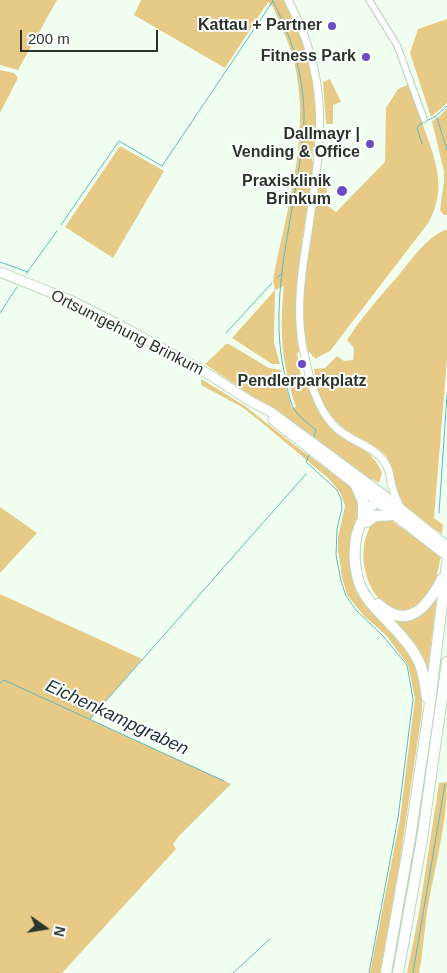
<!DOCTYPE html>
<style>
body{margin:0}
#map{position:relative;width:447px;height:973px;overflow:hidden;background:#f0ffef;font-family:Arial,sans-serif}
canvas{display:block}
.north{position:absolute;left:20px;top:903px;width:50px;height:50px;-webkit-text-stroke:4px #fff;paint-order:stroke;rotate:103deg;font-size:14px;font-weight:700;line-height:20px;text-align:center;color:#2b342b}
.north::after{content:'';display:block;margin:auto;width:18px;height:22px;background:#2b342b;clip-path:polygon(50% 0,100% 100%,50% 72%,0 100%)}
.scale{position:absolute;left:20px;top:30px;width:138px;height:22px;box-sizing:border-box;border:2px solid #2b342b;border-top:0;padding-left:6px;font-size:15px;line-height:18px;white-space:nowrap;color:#2b342b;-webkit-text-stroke:4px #fff;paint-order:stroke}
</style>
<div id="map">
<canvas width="447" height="973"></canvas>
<div class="north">N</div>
<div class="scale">200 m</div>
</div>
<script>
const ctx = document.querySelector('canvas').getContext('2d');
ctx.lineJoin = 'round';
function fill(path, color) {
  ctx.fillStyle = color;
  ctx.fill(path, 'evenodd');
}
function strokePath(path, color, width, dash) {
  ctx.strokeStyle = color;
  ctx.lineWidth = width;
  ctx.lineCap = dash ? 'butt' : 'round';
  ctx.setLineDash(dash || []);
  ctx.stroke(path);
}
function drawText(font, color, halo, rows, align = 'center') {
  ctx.font = font + ' Arial,sans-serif';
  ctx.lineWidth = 4;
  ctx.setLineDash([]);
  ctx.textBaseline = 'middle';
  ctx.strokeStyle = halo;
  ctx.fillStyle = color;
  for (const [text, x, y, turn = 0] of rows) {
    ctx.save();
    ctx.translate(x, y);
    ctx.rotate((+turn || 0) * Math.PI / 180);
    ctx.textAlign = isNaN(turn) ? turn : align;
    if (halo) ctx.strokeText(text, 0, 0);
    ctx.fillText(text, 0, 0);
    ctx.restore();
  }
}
fill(new Path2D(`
 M 0,0 L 57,0 L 18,70 L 0,65 Z
 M 141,0 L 283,0 C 288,10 295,20 299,30 C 315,66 319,108 315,147 L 313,147 L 312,161 L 314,162 C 306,224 290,289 300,352 L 297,353 L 301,376 L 307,376 C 313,399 320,421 340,436 C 360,450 371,448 382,473 L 379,483 L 372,479 L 367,479 L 306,433 L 205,364 L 226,344 L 229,344 L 269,368 L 281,370 L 292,408 L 296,407 C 282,365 279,331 284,286 L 275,290 L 274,343 L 280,364 L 272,364 L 232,338 L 275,290 L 273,280 C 285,216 307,149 298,83 C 295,56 284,32 273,7 L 268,2 L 225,68 L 134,15 Z
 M 447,19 L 447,103 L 431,117 L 410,53 L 418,29 Z
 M 0,70 L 14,73 L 18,78 L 0,113 Z
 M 330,79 L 341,102 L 333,105 L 333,124 L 326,124 L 323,82 Z
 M 409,84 C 414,99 419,114 424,128 C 436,162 447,187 429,222 L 330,351 L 315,359 L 314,356 L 312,357 L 311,353 L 307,352 C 296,295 311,235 319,178 L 321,176 L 329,176 L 325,204 L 336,212 L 385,162 L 386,108 L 398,89 Z
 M 447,108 L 447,215 L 444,215 L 440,210 L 444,181 L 444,172 L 432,121 L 440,116 Z
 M 120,146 L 164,171 L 113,258 L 65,227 Z
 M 445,230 L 447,230 L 447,359 L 434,518 L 443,525 L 442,534 C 427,523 403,511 397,493 C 393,480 394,467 386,456 C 380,449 369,443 361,439 C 330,422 318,404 314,369 L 325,368 L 337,356 L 344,361 L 353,360 L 354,348 L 347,340 C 362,317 380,296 398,276 C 412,259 425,239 445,230 Z
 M 201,380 L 203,380 L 245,406 L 302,451 L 328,469 L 355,490 L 360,502 L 353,574 L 415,660 L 422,694 L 422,711 L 399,867 L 380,973 L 370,973 L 400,819 L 415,698 L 408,665 L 386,635 L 364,616 L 347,595 L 342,577 L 338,549 L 338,537 L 345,506 L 340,492 L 327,477 L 261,422 L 242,407 L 201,385 Z
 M 0,507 L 37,533 L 0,573 Z
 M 386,519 L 392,521 L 441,556 C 438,569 436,586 428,597 C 424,604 418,608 410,611 C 405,612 401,611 396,610 C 368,601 357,559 367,534 C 369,529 370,524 375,521 C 378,519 383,519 386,519 Z
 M 0,594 L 142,659 L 90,719 L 82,716 L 231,784 L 179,836 L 173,844 L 176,849 L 62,973 L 0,973 Z
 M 437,596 L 427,676 L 389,616 C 416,616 420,620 437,596 Z
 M 447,782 C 447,826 434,869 427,912 C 424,932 423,953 419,973 L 407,973 L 419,913 L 439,783 Z`), '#e8ca87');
strokePath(new Path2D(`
 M 273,1 C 292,38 304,76 304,117 C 304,140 300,162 296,185 C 286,248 270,312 285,376 C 287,386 289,400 294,409 C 299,417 309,424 316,430 L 314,437
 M 437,118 L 447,150
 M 422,144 L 417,128 L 419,125 L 436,116 L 447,106
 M 61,225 L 119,141 L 162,166 L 273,1 L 272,0
 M 0,262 L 28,272
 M 26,274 L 57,231
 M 277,278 L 281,274
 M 0,313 L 17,287
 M 226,333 L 272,283
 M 309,455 L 306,462 L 337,490 L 341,499 L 342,508 L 337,529 L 336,555 L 341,581 L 346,596 L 356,610 L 383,636 L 407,665 L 413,699 L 398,818 L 369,973
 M 439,513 L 447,395
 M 0,683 L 4,680 L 224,781
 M 90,719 L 306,474
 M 233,973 L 270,939
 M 413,973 L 445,784`), '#5db9bd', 1);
const minor = new Path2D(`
 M 369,0 L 397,45 L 424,119`);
const tertiary = new Path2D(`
 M 288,0 C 334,86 320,147 307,239 C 301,275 296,312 303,348 C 309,378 317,416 344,434 C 358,443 374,448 384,461 C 390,469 390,478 392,486 C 394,494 397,501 400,507`);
const primary = new Path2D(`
 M 385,496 L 447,546
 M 379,503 L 447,556`);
const trunk = new Path2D(`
 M 0,272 L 72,301 L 129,330 L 210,375 L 250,401 L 271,412 L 385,496
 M 273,420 L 379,503`);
const motorway = new Path2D(`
 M 355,483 L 363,502 L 363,517
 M 381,494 C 375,502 368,509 363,519 C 350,542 352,581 370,602 C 385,620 406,637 417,658 C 424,670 425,685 427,698
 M 367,522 L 375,516 L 394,515
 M 378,604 C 408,632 428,606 442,579
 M 386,973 L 410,838 L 429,710 L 447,563
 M 398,973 L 422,839 L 447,662`);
strokePath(minor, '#bed6bd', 8);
strokePath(tertiary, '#bed6bd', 9);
strokePath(primary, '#bed6bd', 11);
strokePath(trunk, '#bed6bd', 11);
strokePath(motorway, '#bed6bd', 12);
strokePath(minor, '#fff', 5.5);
strokePath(tertiary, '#fff', 7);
strokePath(primary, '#fff', 9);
strokePath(trunk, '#fff', 9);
strokePath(motorway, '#fff', 10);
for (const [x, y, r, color] of [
 [332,26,5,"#694bc4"],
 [366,57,5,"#694bc4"],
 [370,144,5,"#694bc4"],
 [342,191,6,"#694bc4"],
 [302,364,5,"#694bc4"]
]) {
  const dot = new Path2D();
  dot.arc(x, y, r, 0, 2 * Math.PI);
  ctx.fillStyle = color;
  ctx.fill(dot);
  strokePath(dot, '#fff', 2);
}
drawText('bold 16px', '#2b342b', '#fff', [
 ["Kattau + Partner",322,26],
 ["Fitness Park",356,57],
 ["Dallmayr |",360,135],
 ["Vending & Office",360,153],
 ["Praxisklinik",331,182],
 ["Brinkum",331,200],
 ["Pendlerparkplatz",302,382,"center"]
], 'right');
drawText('16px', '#2b342b', '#fff', [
 ["Ortsumgehung Brinkum",127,333,27]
]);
drawText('italic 18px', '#1c3335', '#fff', [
 ["Eichenkampgraben",117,718,25]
]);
</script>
